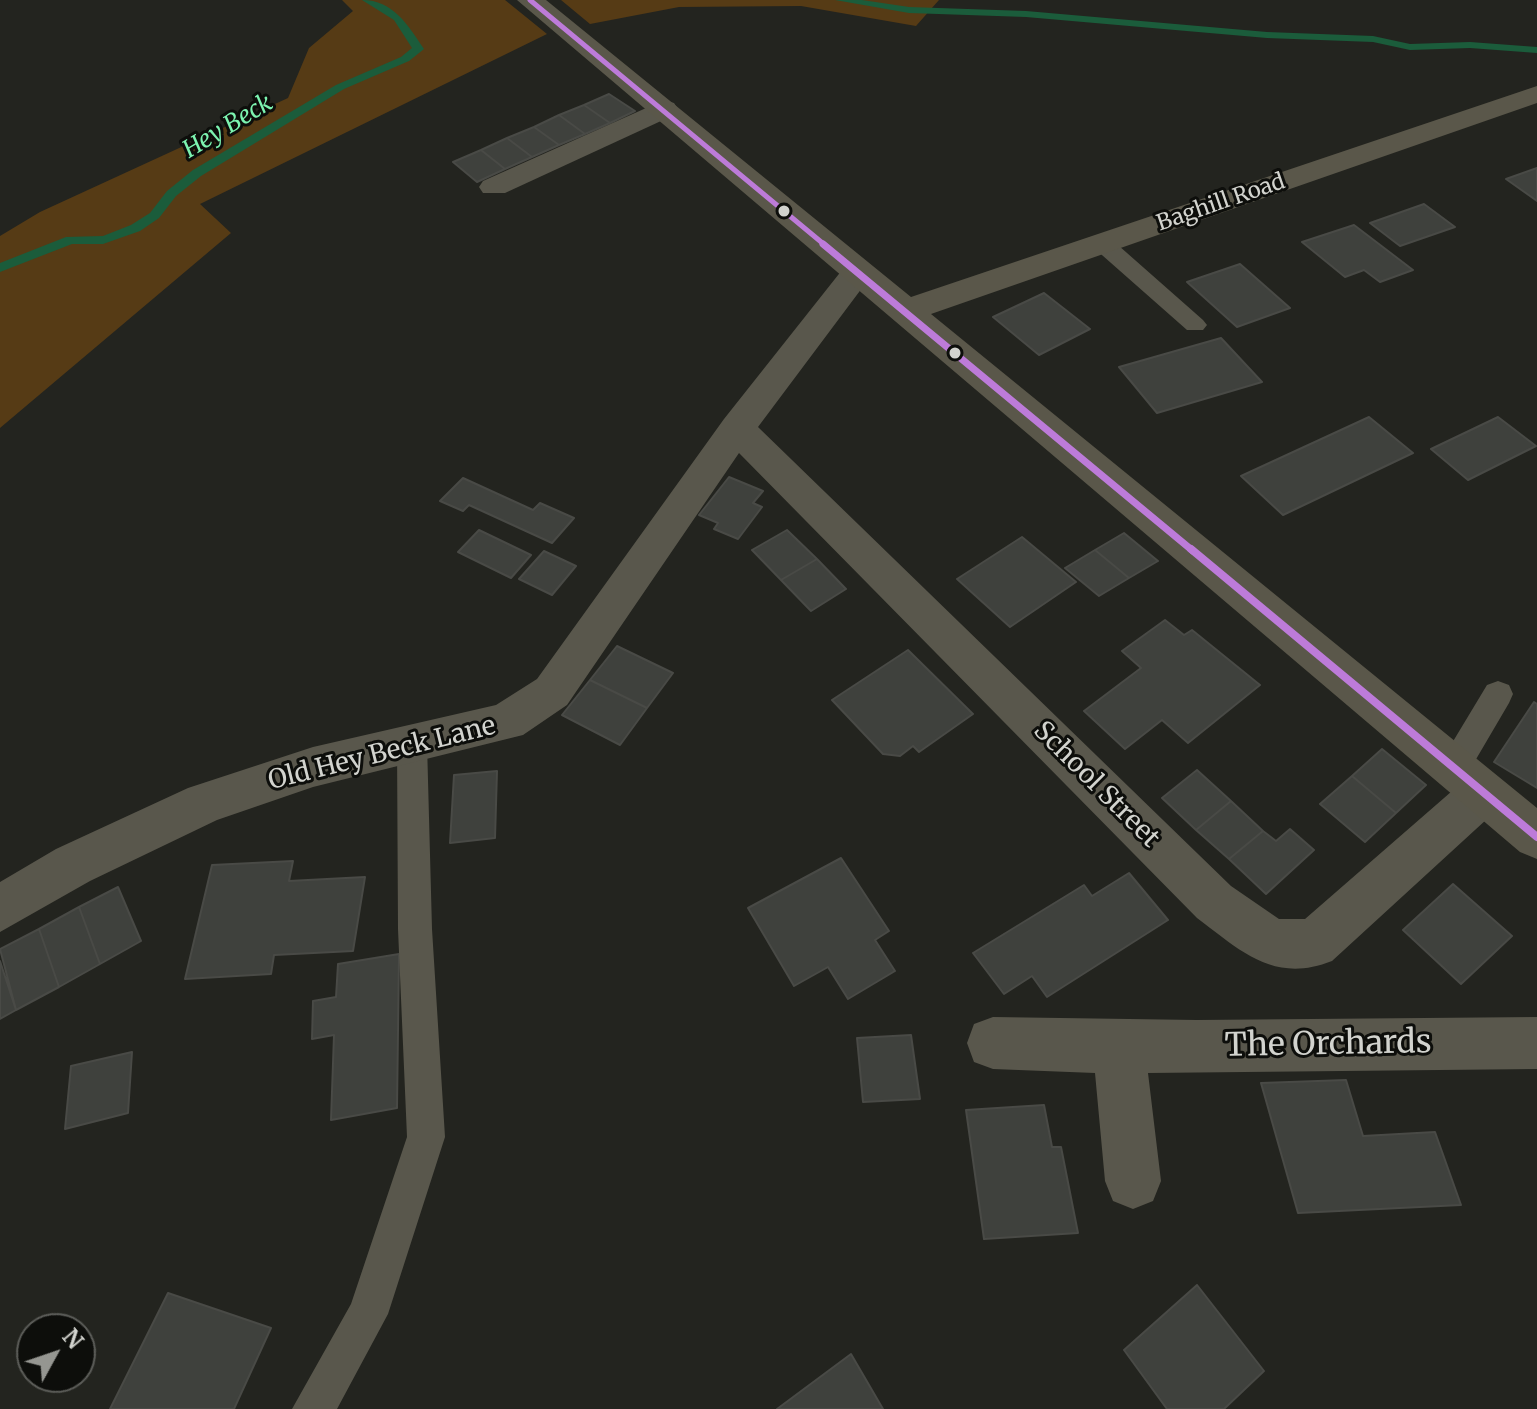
<!DOCTYPE html>
<style>
body{margin:0}
#map{position:relative;width:1537px;height:1409px;overflow:hidden;background:#23241f;font-family:Merriweather,serif}
canvas{display:block}
.north{position:absolute;left:16px;top:1313px;width:80px;height:80px;box-sizing:border-box;background:#0d0e0b;border:2px solid #5c5d59;border-radius:50%;rotate:50deg;font-size:22px;font-weight:700;line-height:32px;text-align:center;color:#d2d3ce}
.north::after{content:'';display:block;margin:auto;width:28px;height:36px;background:#959691;clip-path:polygon(50% 0,100% 100%,50% 72%,0 100%)}
</style>
<div id="map">
<canvas width="1537" height="1409"></canvas>
<div class="north">N</div>
</div>
<script>
const ctx = document.querySelector('canvas').getContext('2d');
ctx.lineJoin = 'round';
function fill(path, color) {
  ctx.fillStyle = color;
  ctx.fill(path, 'evenodd');
}
function strokePath(path, color, width, dash) {
  ctx.strokeStyle = color;
  ctx.lineWidth = width;
  ctx.lineCap = dash ? 'butt' : 'round';
  ctx.setLineDash(dash || []);
  ctx.stroke(path);
}
function drawText(font, color, halo, rows, align = 'center') {
  ctx.font = font + ' Merriweather,serif';
  ctx.lineWidth = 6;
  ctx.setLineDash([]);
  ctx.textBaseline = 'middle';
  ctx.strokeStyle = halo;
  ctx.fillStyle = color;
  for (const [text, x, y, turn = 0] of rows) {
    ctx.save();
    ctx.translate(x, y);
    ctx.rotate((+turn || 0) * Math.PI / 180);
    ctx.textAlign = isNaN(turn) ? turn : align;
    if (halo) ctx.strokeText(text, 0, 0);
    ctx.fillText(text, 0, 0);
    ctx.restore();
  }
}
fill(new Path2D(`
 M 342,0 L 505,0 L 547,34 L 200,204 L 231,233 L 0,428 L 0,236 L 40,212 L 288,98 L 309,48 L 353,11 Z
 M 561,0 L 939,0 L 916,26 L 801,6 L 679,7 L 590,24 Z`), '#563b15');
fill(new Path2D(`
 M 362,0 C 393,0 408,25 424,49 L 409,61 L 344,89 L 201,176 L 176,196 L 159,218 L 140,231 L 103,244 L 72,244 L 0,272 L 0,263 L 66,237 L 103,236 L 131,225 L 150,213 L 167,191 L 193,170 L 336,85 L 401,57 L 412,48 L 394,20 Z
 M 835,0 L 862,0 L 909,7 L 1026,11 L 1267,32 L 1373,36 L 1410,44 L 1470,42 L 1537,47 L 1537,53 L 1470,48 L 1410,50 L 1373,42 L 1267,38 L 1026,17 L 909,13 Z`), '#1b5c3b');
const building = new Path2D(`
 M 609,94 L 635,111 L 610,123 L 584,105 Z
 M 584,105 L 610,123 L 585,134 L 559,115 Z
 M 559,115 L 585,134 L 559,145 L 534,127 Z
 M 534,127 L 559,145 L 532,157 L 507,138 Z
 M 507,138 L 532,157 L 505,169 L 481,150 Z
 M 481,150 L 505,169 L 477,182 L 453,162 Z
 M 1537,168 L 1537,201 L 1506,179 Z
 M 1424,204 L 1455,227 L 1400,246 L 1370,223 Z
 M 1354,225 L 1413,270 L 1380,282 L 1364,270 L 1345,277 L 1302,242 Z
 M 1240,264 L 1290,308 L 1237,327 L 1187,282 Z
 M 1044,293 L 1090,329 L 1039,355 L 993,317 Z
 M 1221,338 L 1262,382 L 1157,413 L 1119,367 Z
 M 1369,417 L 1413,453 L 1283,515 L 1241,476 Z
 M 1498,417 L 1536,446 L 1468,480 L 1431,449 Z
 M 729,477 L 763,491 L 753,503 L 762,507 L 738,539 L 714,529 L 718,523 L 699,515 Z
 M 463,478 L 533,510 L 540,503 L 574,518 L 552,543 L 469,505 L 463,511 L 440,501 Z
 M 479,530 L 531,555 L 511,578 L 458,552 Z
 M 787,530 L 817,559 L 781,580 L 752,550 Z
 M 1124,533 L 1158,561 L 1129,578 L 1095,550 Z
 M 1022,537 L 1076,582 L 1010,627 L 957,579 Z
 M 1095,550 L 1129,578 L 1099,596 L 1065,568 Z
 M 544,551 L 576,566 L 552,595 L 519,579 Z
 M 817,559 L 846,589 L 811,611 L 781,580 Z
 M 1165,620 L 1184,635 L 1192,630 L 1260,685 L 1188,743 L 1162,720 L 1125,749 L 1084,711 L 1141,668 L 1122,651 Z
 M 617,646 L 673,673 L 647,708 L 590,680 Z
 M 908,650 L 973,714 L 919,752 L 913,746 L 900,756 L 883,754 L 832,700 Z
 M 590,680 L 647,708 L 620,745 L 562,715 Z
 M 1534,702 L 1537,704 L 1537,788 L 1494,762 Z
 M 1382,749 L 1426,785 L 1396,813 L 1352,776 Z
 M 1197,770 L 1231,801 L 1196,830 L 1162,798 Z
 M 497,771 L 495,838 L 450,843 L 454,775 Z
 M 1352,776 L 1396,813 L 1365,842 L 1320,804 Z
 M 1231,801 L 1263,831 L 1229,859 L 1196,830 Z
 M 1290,829 L 1314,850 L 1266,894 L 1229,859 L 1263,831 L 1276,841 Z
 M 841,858 L 889,931 L 875,940 L 895,971 L 848,999 L 828,967 L 794,986 L 748,908 Z
 M 293,861 L 289,881 L 365,877 L 353,951 L 274,955 L 271,974 L 185,979 L 212,865 Z
 M 1129,873 L 1168,920 L 1047,997 L 1032,976 L 1004,994 L 973,953 L 1084,885 L 1092,896 Z
 M 1453,884 L 1512,936 L 1461,984 L 1403,930 Z
 M 118,887 L 141,941 L 100,964 L 79,907 Z
 M 79,907 L 100,964 L 59,987 L 39,929 Z
 M 39,929 L 59,987 L 16,1010 L 0,949 Z
 M 399,954 L 397,1108 L 331,1120 L 334,1035 L 312,1039 L 313,1001 L 336,997 L 338,964 Z
 M 0,961 L 16,1010 L 0,1019 Z
 M 911,1035 L 920,1099 L 863,1102 L 857,1038 Z
 M 132,1052 L 128,1113 L 65,1129 L 71,1066 Z
 M 1346,1080 L 1363,1136 L 1435,1132 L 1461,1205 L 1298,1213 L 1261,1083 Z
 M 1044,1105 L 1052,1147 L 1061,1147 L 1078,1233 L 984,1239 L 966,1110 Z
 M 1197,1285 L 1264,1371 L 1224,1409 L 1167,1409 L 1124,1350 Z
 M 168,1293 L 271,1328 L 234,1409 L 110,1409 Z
 M 851,1354 L 883,1409 L 777,1409 Z`);
fill(building, '#3f413d');
strokePath(building, '#494a46', 2);
fill(new Path2D(`
 M 1102,236 L 1110,238 L 1203,320 L 1207,325 L 1203,330 L 1187,330 L 1094,248 L 1091,243 Z
 M 1498,681 L 1509,685 L 1513,694 L 1509,703 L 1465,778 L 1454,782 L 1443,778 L 1438,768 L 1443,758 L 1487,685 Z
 M 412,730 L 423,734 L 427,743 L 432,929 L 445,1137 L 388,1314 L 337,1409 L 292,1409 L 351,1304 L 407,1137 L 398,929 L 397,743 L 401,734 Z`), '#59574c');
fill(new Path2D(`
 M 664,100 L 674,103 L 678,109 L 674,115 L 505,193 L 483,193 L 479,187 L 483,181 Z
 M 858,262 L 870,265 L 874,272 L 758,427 L 1231,886 L 1279,919 L 1305,919 L 1467,778 L 1483,772 L 1499,778 L 1506,793 L 1499,808 L 1332,961 C 1274,984 1241,951 1197,918 L 739,453 L 567,705 L 523,735 L 313,787 L 217,820 L 90,881 L 0,932 L 0,882 L 56,849 L 188,788 L 313,747 L 496,705 L 537,679 L 724,419 L 846,265 Z
 M 993,1017 L 1197,1020 L 1537,1017 L 1537,1069 L 1148,1073 L 1161,1181 L 1153,1201 L 1133,1209 L 1113,1201 L 1105,1181 L 1095,1073 L 993,1069 L 974,1062 L 967,1043 L 974,1024 Z`), '#59574c');
fill(new Path2D(`
 M 517,0 L 546,0 L 911,297 L 1537,86 L 1537,103 L 931,314 L 1537,808 L 1537,859 L 1520,852 Z`), '#5a574a');
strokePath(new Path2D(`
 M 530,0 L 826,246`), '#bd7bd9', 5);
strokePath(new Path2D(`
 M 823,244 L 1193,551`), '#bd7bd9', 7);
strokePath(new Path2D(`
 M 1191,549 L 1537,837`), '#bd7bd9', 8);
for (const [x, y, r, color] of [
 [784,211,7,"#d2d3ce"],
 [955,353,7,"#d2d3ce"]
]) {
  const dot = new Path2D();
  dot.arc(x, y, r, 0, 2 * Math.PI);
  ctx.fillStyle = color;
  ctx.fill(dot);
  strokePath(dot, '#0d0e0b', 3);
}
drawText('22px', '#d2d3ce', '#0d0e0b', [
 ["Baghill Road",1221,203,-19]
]);
drawText('italic 24px', '#7cf4b0', '#0d0e0b', [
 ["Hey Beck",228,127,-31]
]);
drawText('26px', '#d2d3ce', '#0d0e0b', [
 ["Old Hey Beck Lane",382,754,-14],
 ["School Street",1096,785,45]
]);
drawText('32px', '#d2d3ce', '#0d0e0b', [
 ["The Orchards",1328,1045,-1]
]);
</script>
